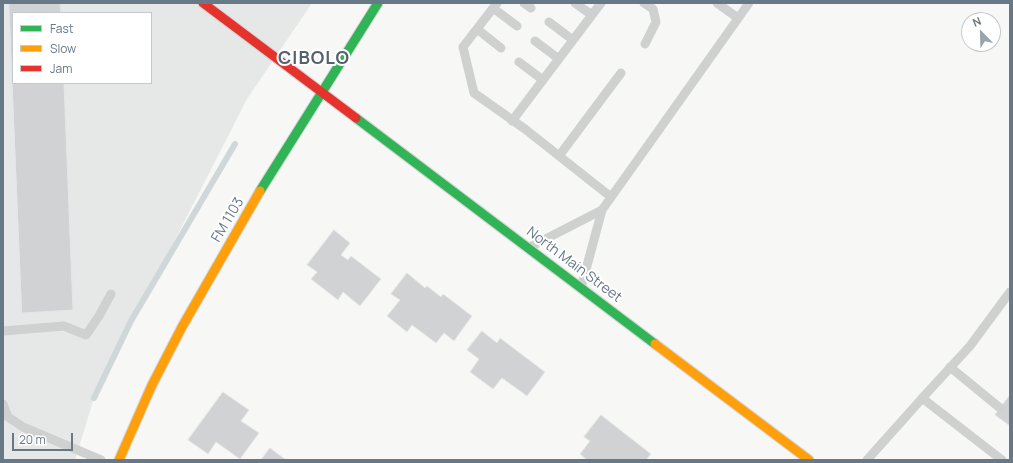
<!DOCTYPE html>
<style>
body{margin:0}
#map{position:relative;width:1013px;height:463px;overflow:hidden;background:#f7f7f6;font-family:Manrope,sans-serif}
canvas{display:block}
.frame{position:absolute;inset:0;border:4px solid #677887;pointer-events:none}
.legend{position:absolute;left:12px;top:12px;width:140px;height:72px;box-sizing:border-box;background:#fff;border:1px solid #c2c9cf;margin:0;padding:5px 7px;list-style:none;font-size:12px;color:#677887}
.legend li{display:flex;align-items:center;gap:8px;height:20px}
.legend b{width:20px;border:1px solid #c2c9cf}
.north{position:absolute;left:961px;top:12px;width:40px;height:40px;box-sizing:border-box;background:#fff;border:1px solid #c2c9cf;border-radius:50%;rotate:337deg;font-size:11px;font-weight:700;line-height:16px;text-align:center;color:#677887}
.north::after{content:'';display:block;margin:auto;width:14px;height:18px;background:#99a4ae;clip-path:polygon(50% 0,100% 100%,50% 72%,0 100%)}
.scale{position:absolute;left:12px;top:433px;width:61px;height:18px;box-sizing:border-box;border:2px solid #677887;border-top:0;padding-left:5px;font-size:12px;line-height:14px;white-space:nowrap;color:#677887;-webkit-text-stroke:3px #fff;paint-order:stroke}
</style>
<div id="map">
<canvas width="1013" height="463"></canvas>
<div class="frame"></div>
<ul class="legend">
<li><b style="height:5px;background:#30b455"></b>Fast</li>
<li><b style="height:5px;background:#ff9f0a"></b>Slow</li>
<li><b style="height:5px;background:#e5322d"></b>Jam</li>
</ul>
<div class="north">N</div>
<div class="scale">20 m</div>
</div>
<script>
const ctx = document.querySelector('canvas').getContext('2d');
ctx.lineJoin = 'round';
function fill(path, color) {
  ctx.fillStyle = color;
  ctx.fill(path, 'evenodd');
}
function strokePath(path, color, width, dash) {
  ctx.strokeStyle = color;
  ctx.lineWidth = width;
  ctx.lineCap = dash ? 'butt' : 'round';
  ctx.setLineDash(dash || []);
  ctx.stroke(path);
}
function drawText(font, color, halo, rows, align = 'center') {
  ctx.font = font + ' Manrope,sans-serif';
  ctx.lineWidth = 4;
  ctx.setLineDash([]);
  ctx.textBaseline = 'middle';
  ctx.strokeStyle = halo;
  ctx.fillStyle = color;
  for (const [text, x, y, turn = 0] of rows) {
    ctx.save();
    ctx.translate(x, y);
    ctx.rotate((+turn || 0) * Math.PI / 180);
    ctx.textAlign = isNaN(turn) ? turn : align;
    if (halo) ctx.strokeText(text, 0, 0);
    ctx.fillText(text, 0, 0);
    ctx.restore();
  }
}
fill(new Path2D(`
 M 3,3 L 312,3 L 247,99 L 94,398 L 75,460 L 3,460 ZM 13,13 L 151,13 L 151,83 L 13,83 Z`), '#e6e7e7');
strokePath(new Path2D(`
 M 94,398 L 131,321 L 235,144`), '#cfd7d9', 6);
const building = new Path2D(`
 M 9,3 L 60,3 L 61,13 L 13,13 L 13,83 L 64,83 L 73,310 L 22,313 Z
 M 334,230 L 350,243 L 341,255 L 348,260 L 351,256 L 381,279 L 360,306 L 343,292 L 338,300 L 311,279 L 317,272 L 307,265 Z
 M 407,273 L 425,288 L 427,286 L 441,297 L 443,294 L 472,316 L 454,341 L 444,333 L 436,343 L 412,325 L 407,332 L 387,316 L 400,300 L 391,294 Z
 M 482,331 L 497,343 L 500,338 L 545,372 L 527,396 L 502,378 L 493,389 L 470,372 L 479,359 L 467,350 Z
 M 223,392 L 249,410 L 241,421 L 259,433 L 240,459 L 216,442 L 208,454 L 188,440 Z
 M 1010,395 L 1010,426 L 995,415 Z
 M 601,415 L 651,454 L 646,460 L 587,460 L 580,454 L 590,441 L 584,437 Z
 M 270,448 L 286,460 L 261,460 Z`);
fill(building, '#d0d2d3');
strokePath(building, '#e6e6e6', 1);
const fast = new Path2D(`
 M 356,118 L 655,344
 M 260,191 L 378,3`);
const slow = new Path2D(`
 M 655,344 L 809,460
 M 119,460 L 152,385 L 182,327 L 260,191`);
const jam = new Path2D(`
 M 203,3 L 356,118`);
strokePath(fast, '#d4d5d6', 11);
strokePath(slow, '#d4d5d6', 11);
strokePath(jam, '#d4d5d6', 11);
strokePath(new Path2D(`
 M 497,3 L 463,47 L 474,93 L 525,129 L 611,197
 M 524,3 L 531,8
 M 575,3 L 592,15
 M 644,3 L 653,9 L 656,22 L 645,44
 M 717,3 L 738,18
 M 493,8 L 517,26
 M 549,22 L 573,40
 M 477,29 L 501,48
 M 535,41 L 559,59
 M 519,62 L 543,80
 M 512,121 L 601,3
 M 559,156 L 621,73
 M 602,210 L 749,3
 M 528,248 L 602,210 L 581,288
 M 3,331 L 64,326 L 86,335 L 99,316 L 111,294
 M 950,367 L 1000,408
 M 922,398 L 1002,460
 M 3,404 L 8,417 L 23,427 L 101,460
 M 867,460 L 926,394 L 970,346 L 1010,292`), '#cfd1d1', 9);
strokePath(fast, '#30b455', 9);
strokePath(slow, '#ff9f0a', 9);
strokePath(jam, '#e5322d', 9);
drawText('14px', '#677887', '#fff', [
 ["FM 1103",228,220,-59],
 ["North Main Street",574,265,37]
]);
ctx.letterSpacing = '1px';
drawText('bold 18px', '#55616c', '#fff', [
 ["CIBOLO",314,59]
]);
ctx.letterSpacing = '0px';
</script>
